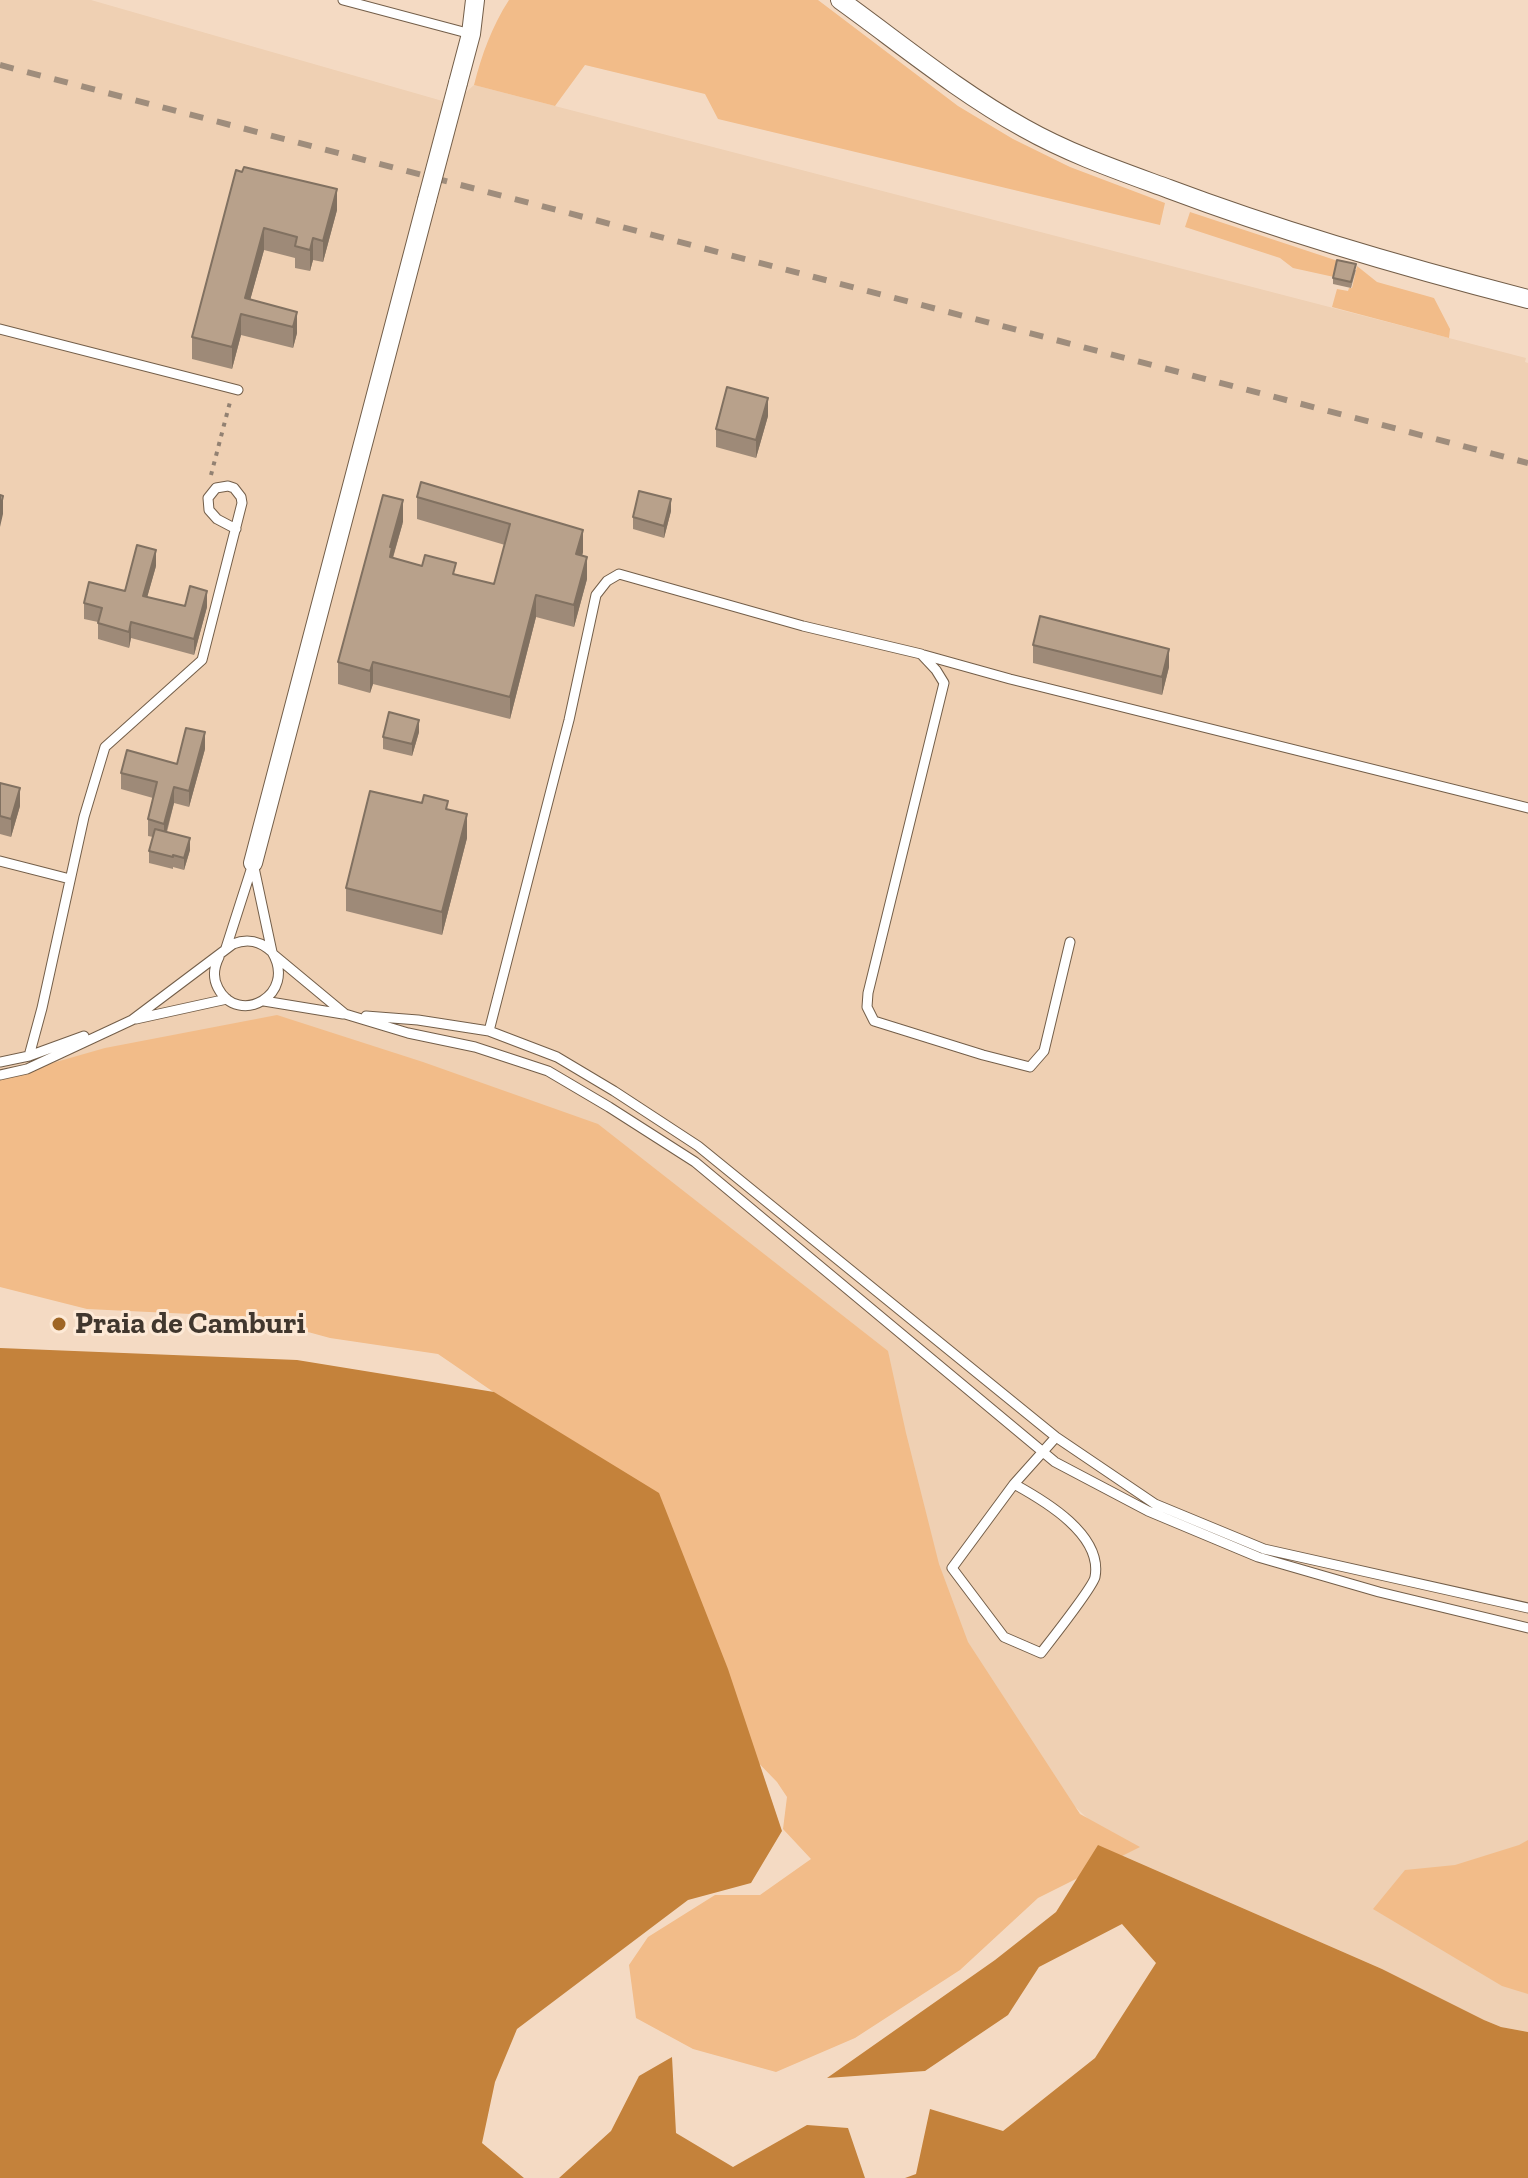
<!DOCTYPE html>
<style>
body{margin:0}
canvas{display:block;background:#f4dac3}
</style>
<canvas width="1528" height="2178"></canvas>
<script>
const ctx = document.querySelector('canvas').getContext('2d');
ctx.lineJoin = 'round';
function fill(path, color) {
  ctx.fillStyle = color;
  ctx.fill(path, 'evenodd');
}
function strokePath(path, color, width, dash) {
  ctx.strokeStyle = color;
  ctx.lineWidth = width;
  ctx.lineCap = dash ? 'butt' : 'round';
  ctx.setLineDash(dash || []);
  ctx.stroke(path);
}
function drawText(font, color, halo, rows, align = 'center') {
  ctx.font = font + ' "Zilla Slab",serif';
  ctx.lineWidth = 6;
  ctx.setLineDash([]);
  ctx.textBaseline = 'middle';
  ctx.strokeStyle = halo;
  ctx.fillStyle = color;
  for (const [text, x, y, turn = 0] of rows) {
    ctx.save();
    ctx.translate(x, y);
    ctx.rotate((+turn || 0) * Math.PI / 180);
    ctx.textAlign = isNaN(turn) ? turn : align;
    if (halo) ctx.strokeText(text, 0, 0);
    ctx.fillText(text, 0, 0);
    ctx.restore();
  }
}
fill(new Path2D(`
 M 0,0 L 91,0 L 453,104 L 474,85 L 1526,358 L 1525,362 L 1528,363 L 1528,2032 L 1501,2027 L 1484,2020 L 1382,1969 L 1098,1845 L 1104,1834 L 1013,1748 L 878,1525 L 0,1097 Z`), '#efd0b3');
fill(new Path2D(`
 M 509,0 L 818,0 L 958,106 L 1013,139 L 1070,167 L 1165,203 L 1160,225 L 718,119 L 705,94 L 585,65 L 555,106 L 474,85 C 482,54 492,26 509,0 Z
 M 1190,212 L 1338,261 L 1334,277 L 1293,268 L 1280,258 L 1185,227 Z
 M 1357,266 L 1377,282 L 1434,298 L 1450,329 L 1449,338 L 1332,307 L 1337,289 L 1348,291 L 1349,288 L 1352,288 Z
 M 277,1015 L 423,1062 L 598,1124 L 888,1351 L 906,1433 L 939,1564 L 968,1642 L 1080,1814 L 1140,1847 L 1038,1898 L 960,1970 L 855,2038 L 776,2072 L 693,2049 L 636,2018 L 629,1965 L 648,1937 L 715,1895 L 760,1895 L 811,1859 L 783,1829 L 787,1797 L 777,1782 L 746,1750 L 643,1506 L 590,1451 L 511,1404 L 438,1354 L 330,1338 L 253,1317 L 87,1309 L 0,1287 L 0,1078 L 105,1048 Z
 M 1528,1840 L 1528,1994 L 1502,1986 L 1373,1909 L 1405,1870 L 1455,1865 L 1519,1845 Z`), '#f2bc89');
fill(new Path2D(`
 M 0,1348 L 297,1360 L 494,1392 L 659,1493 L 728,1669 L 782,1831 L 751,1883 L 688,1900 L 517,2029 L 495,2082 L 482,2143 L 524,2178 L 0,2178 Z
 M 1098,1845 L 1382,1969 L 1484,2020 L 1501,2027 L 1528,2032 L 1528,2178 L 905,2178 L 916,2174 L 930,2109 L 1003,2131 L 1095,2058 L 1156,1963 L 1122,1924 L 1039,1967 L 1008,2015 L 925,2071 L 827,2078 L 995,1960 L 1056,1912 Z
 M 672,2057 L 676,2133 L 733,2167 L 807,2125 L 848,2128 L 865,2178 L 559,2178 L 611,2131 L 639,2076 Z`), '#c4823b');
const service = new Path2D(`
 M 343,0 L 471,34
 M 0,329 L 238,390
 M 924,655 L 1010,679 L 1528,808
 M 0,861 L 70,879
 M 226,948 L 252,867
 M 274,955 L 345,1014 L 408,1033 L 475,1047 L 548,1071 L 609,1107 L 695,1162 L 1055,1462 L 1148,1511 L 1258,1557 L 1379,1592 L 1528,1628
 M 219,957 C 214,967 212,977 218,988 C 238,1027 298,995 272,952 L 253,863
 M 264,1001 L 343,1014
 M 366,1016 L 418,1020 L 489,1031 L 557,1057 L 614,1091 L 698,1146 L 1056,1437 L 1155,1504 L 1264,1549 L 1528,1608
 M 136,1019 L 227,999
 M 489,1031 L 569,720 L 596,595 L 607,581 L 619,574 L 803,626 L 921,654 L 936,670 L 944,683 L 868,993 L 867,1007 L 874,1021 L 983,1055 L 1030,1067 L 1044,1051 L 1070,942
 M 29,1056 L 42,1008 L 84,817 L 105,747 L 202,660 L 242,503 L 241,497 L 234,488 L 228,486 L 216,488 L 208,498 L 209,510 L 217,519 L 236,529
 M 0,1062 L 29,1056 L 84,1036
 M 0,1075 L 27,1069 L 132,1020 L 233,944 C 248,938 260,941 272,952
 M 1014,1484 C 1045,1501 1103,1535 1095,1577 C 1093,1587 1051,1640 1041,1653 L 1004,1637 L 952,1568 L 1014,1484 L 1056,1437`);
const minor = new Path2D(`
 M 840,0 C 901,44 959,92 1024,128 C 1070,154 1120,171 1169,189 C 1286,233 1407,268 1528,299
 M 458,83 L 471,34 L 475,0
 M 253,863 L 427,200`);
strokePath(service, '#735e49', 11);
strokePath(minor, '#735e49', 20);
strokePath(new Path2D(`
 M 211,475 L 230,402`), '#928172', 4, [4, 6]);
strokePath(service, '#fff', 9);
strokePath(minor, '#fff', 18);
strokePath(new Path2D(`
 M 0,65 L 1528,463`), '#9f8d7c', 6, [14, 14]);
const minorBridge = new Path2D(`
 M 427,200 L 458,83`);
strokePath(minorBridge, '#735e49', 20, []);
strokePath(minorBridge, '#fff', 18);
fill(new Path2D(`
 M 236,170 L 337,210 L 323,262 L 313,260 L 310,271 L 295,268 L 295,258 L 264,250 L 250,300 L 297,312 L 297,333 L 293,348 L 241,335 L 232,369 L 192,359 L 192,337 Z
 M 1356,270 L 1351,288 L 1333,284 L 1333,278 Z
 M 768,416 L 756,458 L 716,447 L 716,429 Z
 M 421,482 L 583,552 L 582,556 L 587,579 L 574,627 L 536,617 L 510,719 L 373,684 L 370,693 L 338,684 L 338,662 L 403,522 L 393,558 L 494,584 L 505,545 L 417,519 L 417,497 Z
 M 671,511 L 664,538 L 633,529 L 633,517 Z
 M 156,566 L 147,597 L 185,606 L 207,607 L 194,655 L 131,638 L 129,648 L 98,639 L 98,622 L 84,619 L 84,603 L 125,591 Z
 M 1033,645 L 1169,667 L 1162,695 L 1033,663 Z
 M 419,732 L 412,756 L 383,749 L 383,737 Z
 M 205,749 L 189,807 L 174,803 L 167,832 L 190,850 L 184,870 L 173,867 L 173,869 L 149,863 L 149,851 L 153,837 L 148,836 L 148,819 L 153,798 L 121,789 L 121,773 L 177,764 Z
 M 0,783 L 20,806 L 11,837 L 0,834 Z
 M 448,810 L 467,838 L 442,935 L 346,911 L 346,888 Z`), '#9e8a78');
fill(new Path2D(`
 M 337,189 L 337,210 L 323,262 L 323,241 Z
 M 264,228 L 264,250 L 246,315 L 245,298 Z
 M 313,238 L 313,260 L 310,271 L 310,250 Z
 M 297,312 L 297,333 L 293,348 L 293,327 Z
 M 241,314 L 241,335 L 232,369 L 232,347 Z
 M 768,398 L 768,416 L 756,458 L 756,440 Z
 M 3,496 L 3,514 L 0,527 L 0,509 Z
 M 671,499 L 671,511 L 664,538 L 664,526 Z
 M 403,500 L 403,522 L 392,560 L 390,579 L 390,547 Z
 M 583,530 L 583,552 L 576,576 L 576,554 Z
 M 156,550 L 156,566 L 143,612 L 143,596 Z
 M 587,557 L 587,579 L 574,627 L 574,605 Z
 M 207,591 L 207,607 L 194,655 L 194,639 Z
 M 536,595 L 536,617 L 510,719 L 510,697 Z
 M 131,622 L 131,638 L 129,648 L 129,632 Z
 M 1169,649 L 1169,667 L 1162,695 L 1162,677 Z
 M 373,662 L 373,684 L 370,693 L 370,671 Z
 M 419,720 L 419,732 L 412,756 L 412,744 Z
 M 205,732 L 205,749 L 189,807 L 189,791 Z
 M 174,787 L 174,803 L 164,840 L 164,824 Z
 M 20,788 L 20,806 L 11,837 L 11,819 Z
 M 467,814 L 467,838 L 442,935 L 442,912 Z
 M 190,838 L 190,850 L 184,870 L 184,858 Z`), '#817161');
const building = new Path2D(`
 M 244,167 L 337,189 L 323,241 L 313,238 L 310,250 L 295,246 L 297,237 L 264,228 L 245,298 L 297,312 L 293,327 L 241,314 L 232,347 L 192,337 L 236,170 L 242,172 Z
 M 1337,260 L 1356,264 L 1351,282 L 1333,278 Z
 M 727,387 L 768,398 L 756,440 L 716,429 Z
 M 421,482 L 583,530 L 576,554 L 587,557 L 574,605 L 536,595 L 510,697 L 373,662 L 370,671 L 338,662 L 383,495 L 403,500 L 390,547 L 392,547 L 390,557 L 422,566 L 425,555 L 456,563 L 453,574 L 494,584 L 510,524 L 417,497 Z
 M 639,491 L 671,499 L 664,526 L 633,517 Z
 M 0,495 L 3,496 L 0,509 Z
 M 137,545 L 156,550 L 143,596 L 185,606 L 190,586 L 207,591 L 194,639 L 131,622 L 129,632 L 98,623 L 102,608 L 84,603 L 89,582 L 125,591 Z
 M 1040,616 L 1169,649 L 1162,677 L 1033,645 Z
 M 389,712 L 419,720 L 412,744 L 383,737 Z
 M 186,728 L 205,732 L 189,791 L 174,787 L 164,824 L 148,819 L 157,782 L 121,773 L 127,750 L 177,764 Z
 M 0,783 L 20,788 L 11,819 L 0,816 Z
 M 370,791 L 422,803 L 424,795 L 448,801 L 446,809 L 467,814 L 442,912 L 346,888 Z
 M 155,829 L 190,838 L 184,858 L 173,855 L 173,857 L 149,851 Z`);
fill(building, '#b8a18b');
strokePath(building, '#817161', 2);
for (const [x, y, r, color] of [
 [59,1324,8,"#9f6524"]
]) {
  const dot = new Path2D();
  dot.arc(x, y, r, 0, 2 * Math.PI);
  ctx.fillStyle = color;
  ctx.fill(dot);
  strokePath(dot, '#fde9d6', 3);
}
drawText('bold 30px', '#41372e', '#fde9d6', [
 ["Praia de Camburi",75,1324]
], 'left');
</script>
